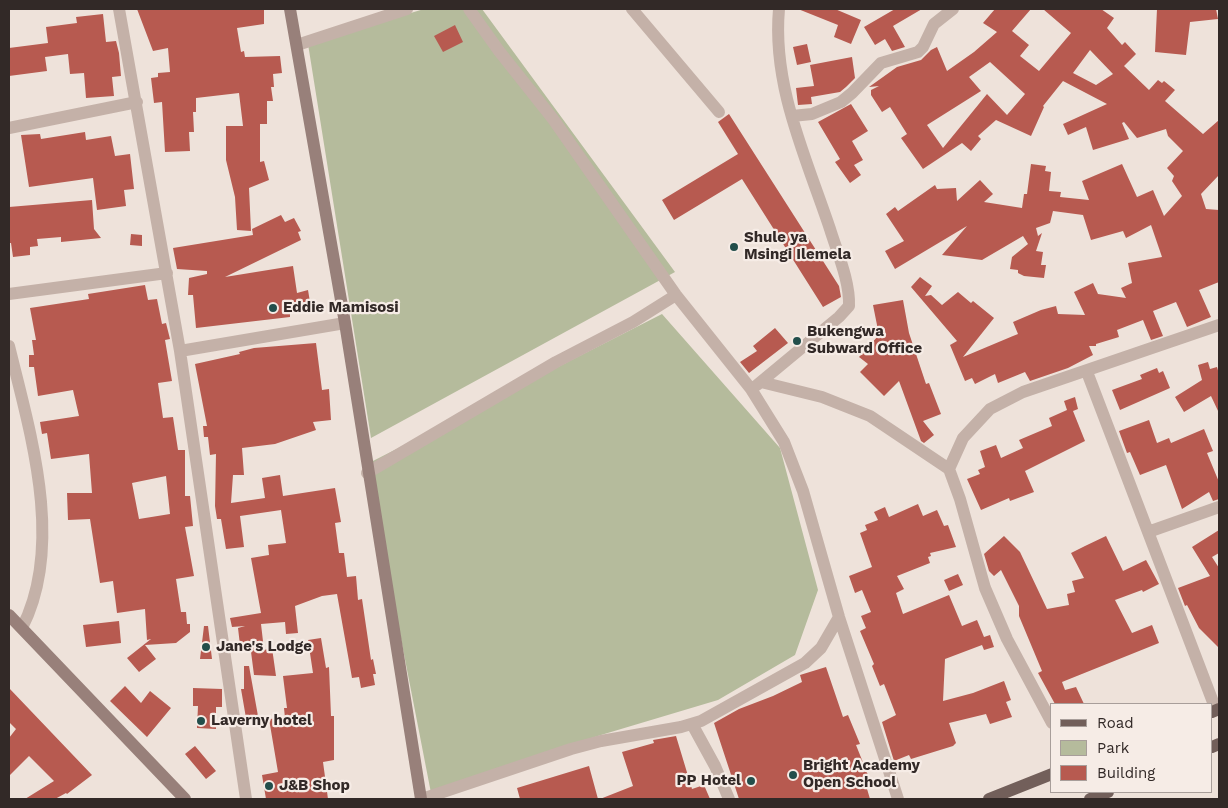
<!DOCTYPE html>
<style>
body{margin:0}
#map{position:relative;width:1228px;height:808px;overflow:hidden;background:#eee2da;font-family:"Work Sans",sans-serif}
canvas{display:block}
.frame{position:absolute;inset:0;border:10px solid #322927;pointer-events:none}
.legend{position:absolute;left:1050px;top:703px;width:162px;height:90px;box-sizing:border-box;background:#f6ece6;border:1px solid #a89e9a;margin:0;padding:6px 9px;list-style:none;font-size:15px;color:#322927}
.legend li{display:flex;align-items:center;gap:10px;height:25px}
.legend b{width:25px;border:1px solid #a89e9a}
</style>
<div id="map">
<canvas width="1228" height="808"></canvas>
<div class="frame"></div>
<ul class="legend">
<li><b style="height:6px;background:#725f5a"></b>Road</li>
<li><b style="height:14px;background:#b5bb9c"></b>Park</li>
<li><b style="height:14px;background:#b75a50"></b>Building</li>
</ul>
</div>
<script>
const ctx = document.querySelector('canvas').getContext('2d');
ctx.lineJoin = 'round';
function fill(path, color) {
  ctx.fillStyle = color;
  ctx.fill(path, 'evenodd');
}
function strokePath(path, color, width, dash) {
  ctx.strokeStyle = color;
  ctx.lineWidth = width;
  ctx.lineCap = dash ? 'butt' : 'round';
  ctx.setLineDash(dash || []);
  ctx.stroke(path);
}
function drawText(font, color, halo, rows, align = 'center') {
  ctx.font = font + ' "Work Sans",sans-serif';
  ctx.lineWidth = 4.5;
  ctx.setLineDash([]);
  ctx.textBaseline = 'middle';
  ctx.strokeStyle = halo;
  ctx.fillStyle = color;
  for (const [text, x, y, turn = 0] of rows) {
    ctx.save();
    ctx.translate(x, y);
    ctx.rotate((+turn || 0) * Math.PI / 180);
    ctx.textAlign = isNaN(turn) ? turn : align;
    if (halo) ctx.strokeText(text, 0, 0);
    ctx.fillText(text, 0, 0);
    ctx.restore();
  }
}
fill(new Path2D(`
 M 424,9 L 482,9 L 675,272 L 371,438 L 308,44 Z
 M 662,314 L 780,448 L 818,590 L 795,655 L 718,700 L 601,735 L 431,793 L 367,464 Z`), '#b5bb9c');
fill(new Path2D(`
 M 137,9 L 264,9 L 264,24 L 237,28 L 241,52 L 244,51 L 245,57 L 280,56 L 282,73 L 273,74 L 274,87 L 271,87 L 273,101 L 267,101 L 267,124 L 260,124 L 260,162 L 264,161 L 269,180 L 249,188 L 251,231 L 237,230 L 235,197 L 226,160 L 226,126 L 243,126 L 239,93 L 196,98 L 196,112 L 193,112 L 194,132 L 189,132 L 190,151 L 165,152 L 162,102 L 154,103 L 151,78 L 158,77 L 158,73 L 170,72 L 168,48 L 153,51 Z
 M 798,9 L 835,9 L 861,20 L 851,44 L 834,37 L 838,25 Z
 M 895,9 L 922,9 L 893,26 L 905,47 L 892,51 L 885,39 L 875,45 L 864,27 Z
 M 995,9 L 1031,9 L 1012,31 L 1029,45 L 1020,56 L 1039,71 L 1071,33 L 1043,9 L 1101,9 L 1114,18 L 1107,28 L 1122,45 L 1125,42 L 1136,54 L 1124,66 L 1149,90 L 1158,80 L 1162,83 L 1164,81 L 1175,90 L 1165,101 L 1203,134 L 1219,120 L 1219,175 L 1201,194 L 1206,209 L 1219,210 L 1219,282 L 1199,290 L 1211,317 L 1187,327 L 1176,302 L 1153,311 L 1163,336 L 1151,340 L 1143,320 L 1117,330 L 1119,337 L 1096,344 L 1096,346 L 1089,346 L 1093,355 L 1068,368 L 1030,381 L 1025,372 L 998,383 L 995,374 L 975,384 L 972,378 L 965,381 L 950,345 L 957,341 L 911,287 L 920,277 L 932,286 L 925,296 L 931,295 L 942,305 L 958,292 L 971,303 L 973,301 L 994,318 L 963,357 L 1013,336 L 1018,334 L 1013,322 L 1041,310 L 1056,306 L 1058,314 L 1085,315 L 1074,292 L 1093,283 L 1098,294 L 1126,298 L 1121,288 L 1132,283 L 1128,263 L 1162,257 L 1151,225 L 1126,238 L 1123,231 L 1091,240 L 1083,215 L 1053,211 L 1050,223 L 1036,228 L 1038,236 L 1042,233 L 1036,251 L 1043,252 L 1041,265 L 1046,265 L 1044,278 L 1024,276 L 1018,273 L 1018,270 L 1010,269 L 1012,257 L 1028,244 L 1023,236 L 982,260 L 942,255 L 967,226 L 895,269 L 885,251 L 904,241 L 886,214 L 895,207 L 898,211 L 935,185 L 937,189 L 956,188 L 957,201 L 980,180 L 993,194 L 984,202 L 1022,208 L 1024,194 L 1027,194 L 1031,164 L 1046,166 L 1045,171 L 1051,172 L 1049,191 L 1061,192 L 1060,197 L 1089,200 L 1082,181 L 1122,164 L 1137,197 L 1153,190 L 1164,216 L 1182,196 L 1172,181 L 1174,176 L 1167,168 L 1183,151 L 1168,136 L 1166,129 L 1137,138 L 1124,122 L 1122,123 L 1129,139 L 1093,150 L 1086,127 L 1068,135 L 1063,124 L 1107,104 L 1063,81 L 1043,106 L 1044,107 L 1031,136 L 996,120 L 978,136 L 981,139 L 971,151 L 962,143 L 923,169 L 901,138 L 907,134 L 890,107 L 882,112 L 871,95 L 871,90 L 879,86 L 869,87 L 897,67 L 921,60 L 931,50 L 937,47 L 947,71 L 974,52 L 997,32 L 983,23 ZM 1090,50 L 1113,74 L 1096,85 L 1073,73 ZM 990,62 L 1025,94 L 1007,115 L 987,94 L 943,148 L 927,125 L 981,91 L 969,77 Z
 M 1157,9 L 1216,9 L 1218,19 L 1190,22 L 1186,55 L 1155,52 Z
 M 103,14 L 106,42 L 116,41 L 119,53 L 121,76 L 112,77 L 114,96 L 86,98 L 84,73 L 70,74 L 68,54 L 45,57 L 47,71 L 9,76 L 9,48 L 48,43 L 46,27 L 77,23 L 76,17 Z
 M 455,25 L 463,42 L 443,52 L 434,36 Z
 M 807,44 L 811,62 L 797,65 L 793,47 Z
 M 852,57 L 855,78 L 846,87 L 840,92 L 811,97 L 812,104 L 798,105 L 796,88 L 814,86 L 810,65 Z
 M 851,104 L 868,131 L 852,141 L 863,160 L 854,165 L 861,175 L 850,183 L 835,162 L 840,159 L 818,122 Z
 M 729,114 L 839,286 L 841,297 L 823,307 L 742,179 L 674,220 L 662,200 L 738,154 L 718,122 Z
 M 85,132 L 86,140 L 111,136 L 115,156 L 130,154 L 134,189 L 124,190 L 126,206 L 97,210 L 93,178 L 29,187 L 21,135 L 40,134 L 41,139 Z
 M 92,200 L 94,229 L 101,238 L 61,242 L 61,237 L 37,239 L 38,246 L 30,247 L 30,255 L 13,257 L 11,243 L 9,243 L 9,207 Z
 M 281,215 L 285,222 L 294,218 L 301,231 L 298,232 L 301,240 L 225,277 L 293,266 L 297,293 L 308,290 L 310,302 L 304,303 L 306,310 L 290,314 L 290,317 L 196,328 L 193,295 L 188,295 L 189,278 L 207,274 L 207,271 L 177,269 L 173,248 L 253,235 L 252,229 Z
 M 131,234 L 142,235 L 142,246 L 130,245 Z
 M 145,285 L 148,300 L 157,299 L 162,324 L 166,323 L 170,339 L 165,340 L 172,381 L 158,383 L 163,418 L 173,417 L 178,450 L 185,450 L 185,496 L 190,496 L 193,526 L 185,527 L 194,576 L 176,579 L 181,612 L 186,612 L 187,624 L 190,624 L 190,632 L 176,643 L 145,645 L 156,659 L 139,672 L 127,658 L 151,639 L 147,640 L 145,609 L 117,613 L 113,581 L 100,583 L 90,519 L 68,520 L 67,493 L 92,493 L 89,454 L 51,459 L 47,433 L 42,434 L 40,422 L 79,416 L 73,390 L 38,396 L 34,367 L 29,367 L 29,355 L 34,355 L 32,340 L 36,340 L 30,308 L 89,299 L 88,294 ZM 166,476 L 170,514 L 139,519 L 132,483 Z
 M 903,300 L 909,333 L 926,384 L 929,383 L 941,414 L 923,421 L 934,435 L 924,443 L 921,441 L 899,381 L 884,396 L 860,372 L 868,364 L 859,357 L 879,335 L 873,305 Z
 M 775,328 L 788,343 L 749,373 L 740,362 L 757,351 L 753,346 Z
 M 316,343 L 322,390 L 329,389 L 331,420 L 313,422 L 316,430 L 275,444 L 242,448 L 244,475 L 233,475 L 231,503 L 265,498 L 262,478 L 280,475 L 283,496 L 335,488 L 341,522 L 335,523 L 339,553 L 344,553 L 347,577 L 356,576 L 358,600 L 362,599 L 371,660 L 373,659 L 376,674 L 373,674 L 375,685 L 361,688 L 359,677 L 352,678 L 337,594 L 322,596 L 295,606 L 298,633 L 286,634 L 285,622 L 261,624 L 264,650 L 272,648 L 276,676 L 254,675 L 250,644 L 240,645 L 238,628 L 245,626 L 232,627 L 230,618 L 261,613 L 251,558 L 269,555 L 268,545 L 286,543 L 281,510 L 240,516 L 244,547 L 226,549 L 221,519 L 217,519 L 215,506 L 216,454 L 210,455 L 208,437 L 204,437 L 203,426 L 207,426 L 195,364 L 240,354 L 239,352 L 254,348 Z
 M 1208,362 L 1210,369 L 1217,367 L 1219,374 L 1219,413 L 1211,396 L 1184,412 L 1175,397 L 1202,380 L 1198,365 Z
 M 1157,368 L 1159,373 L 1163,371 L 1170,388 L 1120,410 L 1112,390 L 1142,379 L 1140,375 Z
 M 1075,397 L 1078,409 L 1073,411 L 1085,441 L 1025,471 L 1034,492 L 1010,501 L 1009,498 L 981,510 L 967,479 L 980,474 L 978,470 L 985,467 L 980,451 L 996,445 L 1001,458 L 1023,448 L 1019,440 L 1052,426 L 1049,418 L 1067,410 L 1064,401 Z
 M 1149,420 L 1157,443 L 1169,438 L 1171,443 L 1204,429 L 1213,451 L 1207,453 L 1219,482 L 1219,499 L 1213,501 L 1209,492 L 1182,509 L 1166,465 L 1140,475 L 1130,452 L 1127,453 L 1119,431 Z
 M 918,504 L 923,516 L 937,510 L 944,526 L 948,525 L 956,547 L 930,553 L 931,556 L 928,557 L 930,563 L 897,576 L 904,589 L 896,593 L 903,614 L 949,595 L 962,626 L 977,620 L 984,637 L 990,635 L 994,647 L 984,650 L 982,645 L 945,659 L 943,701 L 973,693 L 1004,681 L 1011,700 L 1006,702 L 1012,717 L 990,724 L 986,714 L 949,723 L 956,743 L 953,746 L 911,759 L 909,755 L 894,761 L 882,722 L 896,715 L 884,684 L 880,686 L 872,666 L 874,664 L 860,631 L 866,628 L 861,616 L 871,612 L 862,590 L 855,593 L 849,576 L 872,567 L 860,533 L 867,530 L 865,525 L 878,520 L 874,512 L 885,507 L 889,517 Z
 M 1219,530 L 1219,553 L 1212,557 L 1219,568 L 1219,648 L 1199,628 L 1187,605 L 1185,606 L 1178,588 L 1210,576 L 1192,547 Z
 M 1004,536 L 1020,552 L 1047,609 L 1069,605 L 1067,594 L 1075,592 L 1072,581 L 1084,578 L 1071,553 L 1085,546 L 1106,536 L 1123,571 L 1146,560 L 1159,584 L 1143,592 L 1142,590 L 1115,600 L 1132,633 L 1152,625 L 1159,643 L 1062,682 L 1065,690 L 1076,687 L 1084,704 L 1055,704 L 1038,673 L 1042,671 L 1019,616 L 1019,606 L 1001,570 L 994,576 L 989,571 L 984,554 Z
 M 958,574 L 963,585 L 949,591 L 944,580 Z
 M 119,621 L 121,643 L 86,647 L 83,625 Z
 M 204,626 L 208,626 L 212,659 L 200,659 Z
 M 321,638 L 326,668 L 329,667 L 331,716 L 334,716 L 334,760 L 323,762 L 328,799 L 266,799 L 262,775 L 278,772 L 269,719 L 285,718 L 284,708 L 287,708 L 283,676 L 313,673 L 308,640 Z
 M 244,666 L 249,666 L 258,716 L 246,718 L 241,689 L 244,689 Z
 M 826,667 L 843,717 L 848,715 L 860,744 L 856,745 L 870,780 L 865,782 L 870,799 L 739,799 L 714,723 L 739,709 L 773,696 L 802,682 L 800,675 Z
 M 125,686 L 141,703 L 150,691 L 171,708 L 147,737 L 110,701 Z
 M 9,688 L 92,775 L 67,794 L 66,793 L 55,799 L 25,799 L 54,781 L 29,756 L 9,776 L 9,738 L 16,729 L 9,722 Z
 M 193,688 L 222,689 L 222,707 L 216,707 L 216,729 L 197,728 L 198,706 L 193,706 Z
 M 676,736 L 692,789 L 704,785 L 710,799 L 600,799 L 633,786 L 622,752 L 654,743 L 653,740 Z
 M 195,746 L 216,771 L 206,779 L 185,754 Z
 M 589,766 L 598,799 L 520,799 L 517,788 Z`), '#b75a50');
strokePath(new Path2D(`
 M 119,9 L 180,351 L 246,799
 M 469,9 L 499,51 L 553,119 L 676,295 L 751,389 L 784,442 L 803,491 L 839,617 L 898,799
 M 632,9 L 719,112
 M 297,45 L 407,9
 M 792,116 L 812,114 L 841,102 L 852,93 L 881,63 L 918,52 L 923,47 L 934,24 L 953,9
 M 9,128 L 137,102
 M 9,294 L 167,273
 M 9,346 C 30,432 65,544 22,628
 M 180,351 L 345,323
 M 1087,372 L 1216,710
 M 761,382 L 822,397 L 870,416 L 949,469 L 960,499 L 985,588 L 1007,639 L 1052,723
 M 757,385 L 839,317 L 849,306 C 850,281 837,252 830,229 C 806,157 772,86 779,9
 M 949,469 L 963,438 L 990,409 L 1023,392 L 1219,325
 M 367,473 L 556,362 L 633,322 L 676,295
 M 1148,532 L 1219,507
 M 692,724 L 715,766 L 729,799
 M 422,799 L 571,749 L 601,741 L 681,727 L 701,721 L 805,663 L 821,648 L 839,617`), '#c4b1a8', 12);
strokePath(new Path2D(`
 M 290,9 L 345,323 L 421,799
 M 9,615 L 185,799`), '#98807a', 12);
strokePath(new Path2D(`
 M 1212,712 L 1219,709
 M 1212,747 L 1219,744
 M 989,799 L 1052,774
 M 1090,799 L 1108,792`), '#725f5a', 12);
for (const [x, y, r, color] of [
 [734,247,5,"#224e4b"],
 [273,308,5,"#224e4b"],
 [797,341,5,"#224e4b"],
 [206,647,5,"#224e4b"],
 [201,721,5,"#224e4b"],
 [793,775,5,"#224e4b"],
 [751,781,5,"#224e4b"],
 [269,786,5,"#224e4b"]
]) {
  const dot = new Path2D();
  dot.arc(x, y, r, 0, 2 * Math.PI);
  ctx.fillStyle = color;
  ctx.fill(dot);
  strokePath(dot, '#f6ece6', 2);
}
drawText('bold 15px', '#322927', '#f6ece6', [
 ["Shule ya",744,238],
 ["Msingi Ilemela",744,255],
 ["Eddie Mamisosi",283,308],
 ["Bukengwa",807,332],
 ["Subward Office",807,349],
 ["Jane's Lodge",216,647],
 ["Laverny hotel",211,721],
 ["Bright Academy",803,766],
 ["Open School",803,783],
 ["PP Hotel",741,781,"right"],
 ["J&B Shop",279,786]
], 'left');
</script>
